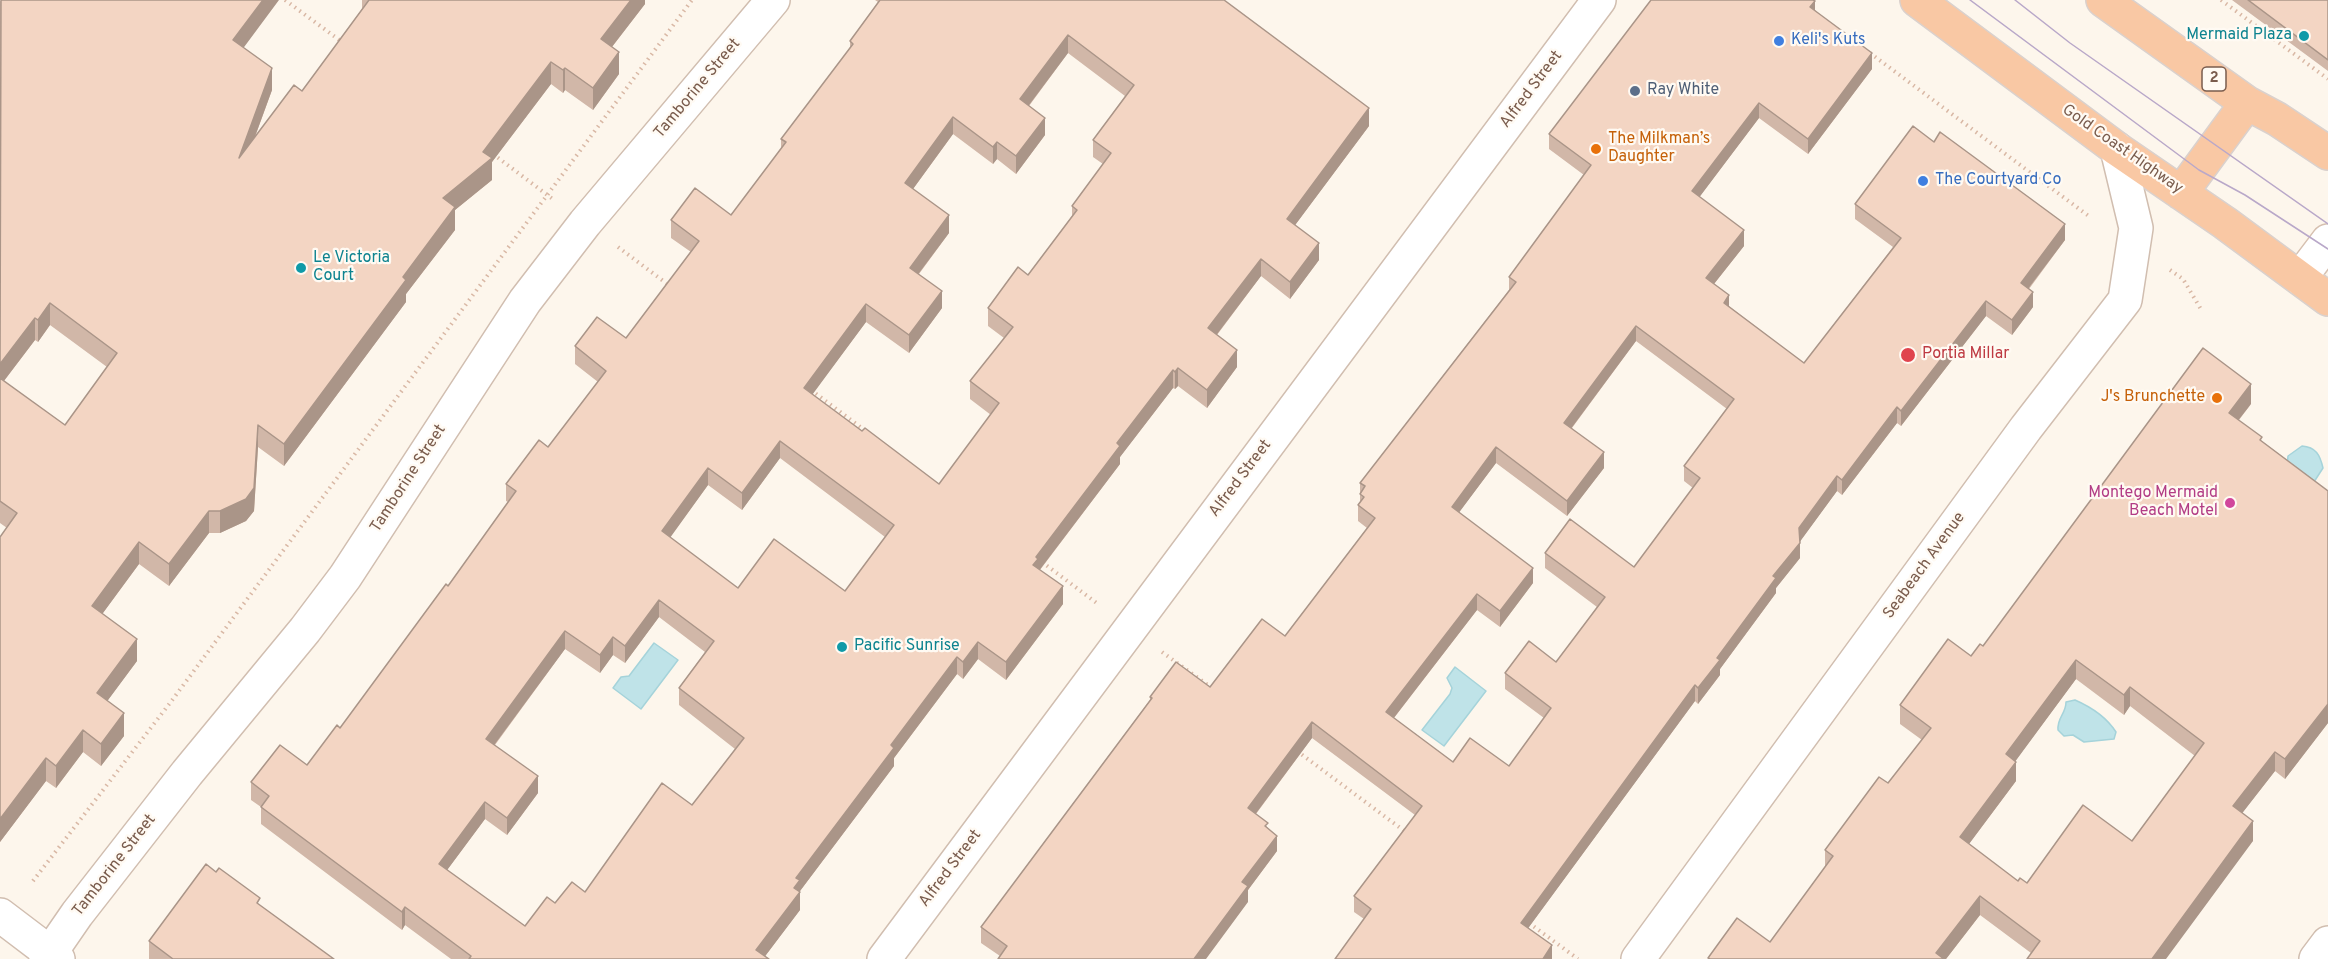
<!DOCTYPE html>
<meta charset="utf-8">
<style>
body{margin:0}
canvas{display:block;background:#fdf6ec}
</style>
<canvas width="2328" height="959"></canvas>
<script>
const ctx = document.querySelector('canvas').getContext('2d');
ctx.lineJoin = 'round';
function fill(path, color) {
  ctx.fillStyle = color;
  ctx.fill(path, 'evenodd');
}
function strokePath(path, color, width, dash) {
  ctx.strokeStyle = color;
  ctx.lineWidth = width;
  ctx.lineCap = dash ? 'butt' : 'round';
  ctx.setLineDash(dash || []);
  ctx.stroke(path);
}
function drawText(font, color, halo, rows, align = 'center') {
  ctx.font = font + ' Overpass,sans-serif';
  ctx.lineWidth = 4.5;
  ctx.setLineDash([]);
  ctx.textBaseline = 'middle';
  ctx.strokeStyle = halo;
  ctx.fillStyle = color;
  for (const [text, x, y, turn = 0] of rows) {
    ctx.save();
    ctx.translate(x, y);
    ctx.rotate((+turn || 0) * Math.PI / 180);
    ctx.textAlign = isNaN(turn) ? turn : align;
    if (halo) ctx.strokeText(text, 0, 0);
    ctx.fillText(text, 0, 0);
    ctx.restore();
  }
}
const water = new Path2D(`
 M 2302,446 C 2316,447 2320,455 2323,468 L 2312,485 L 2287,466 L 2288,456 Z
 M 654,643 L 678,660 L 641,709 L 613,688 L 621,677 L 629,676 Z
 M 1455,667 L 1486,691 L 1444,746 L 1422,730 L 1450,694 L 1452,688 L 1447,678 Z
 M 2075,700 C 2091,707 2107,718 2116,732 L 2114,739 L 2084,742 L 2073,735 L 2064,736 L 2058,730 C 2057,717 2066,714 2066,702 Z`);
fill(water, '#bfe3e8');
strokePath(water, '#a5d3da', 1.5);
const minor = new Path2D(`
 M 46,959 L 77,914 L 187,773 L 305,630 L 345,577 L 525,301 L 585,223 L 773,0
 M 884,959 L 1599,0
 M 1638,959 L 2026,428 L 2125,300 L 2136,228 L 2117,149
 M 2316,959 L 2328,943`);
const tertiary = new Path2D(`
 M 0,915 L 58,959`);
const secondary = new Path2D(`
 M 2300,278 L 2328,241`);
const trunk = new Path2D(`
 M 1917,0 L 2117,149 L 2225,223 L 2328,299
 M 2103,0 L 2247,103 L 2277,119 L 2328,153
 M 2181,193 L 2247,103`);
strokePath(minor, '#d1beb0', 36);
strokePath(tertiary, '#d1beb0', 36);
strokePath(secondary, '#d6c0b0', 36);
strokePath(trunk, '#dad1cd', 36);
strokePath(new Path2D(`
 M 285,0 L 342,42
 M 2221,0 L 2328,79
 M 1870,53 L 2090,217
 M 493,154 L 554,200
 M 618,247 L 670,286
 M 2170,270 L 2183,279 L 2202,311
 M 811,390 L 867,432
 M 1042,562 L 1098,604
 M 1162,652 L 1212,688
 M 1297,751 L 1407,833
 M 33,881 L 170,703 L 692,0
 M 1529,923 L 1578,959`), '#d9b8a5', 4, [1.5, 4.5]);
strokePath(minor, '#fff', 33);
strokePath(tertiary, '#fff', 33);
strokePath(secondary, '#fff', 33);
strokePath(trunk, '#f9c8a4', 33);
strokePath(new Path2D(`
 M 1970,0 L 2199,170 L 2245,195 L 2328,249
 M 2015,0 L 2070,43 L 2328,224`), '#b9a8c9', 1.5);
fill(new Path2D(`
 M 362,0 L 645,0 L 645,4 L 612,47 L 619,74 L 593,110 L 565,90 L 563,93 L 551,84 L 492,162 L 492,180 L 455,210 L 455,230 L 406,294 L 406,302 L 284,466 L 258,447 L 254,511 L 246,521 L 220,533 L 209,533 L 169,586 L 139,564 L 102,614 L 137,661 L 107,701 L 124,736 L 101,766 L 83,752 L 56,788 L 46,781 L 0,842 L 0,537 L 7,528 L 0,523 L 0,1 L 244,48 L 272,90 L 255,137 L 302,91 L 362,9 ZM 50,325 L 107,367 L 65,425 L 4,381 L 35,340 L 38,342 Z
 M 875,0 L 1224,0 L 1369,126 L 1295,225 L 1319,260 L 1290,299 L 1261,276 L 1217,335 L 1237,367 L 1207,408 L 1178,386 L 1175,389 L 1173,388 L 1120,457 L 1120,464 L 1040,570 L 1063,604 L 1006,680 L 978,659 L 963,679 L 957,674 L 894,758 L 894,766 L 800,891 L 800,910 L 765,956 L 769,959 L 451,959 L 405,925 L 402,930 L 261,824 L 261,807 L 251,800 L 251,782 L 307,765 L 340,728 L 448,586 L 508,502 L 506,501 L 506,484 L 548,447 L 598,382 L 575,364 L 575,346 L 626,338 L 691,252 L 671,238 L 671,220 L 731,215 L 781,149 L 781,139 L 850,49 L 850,41 L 878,2 ZM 1068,53 L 1125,96 L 1093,140 L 1093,157 L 1103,164 L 1072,206 L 1072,216 L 1028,275 L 988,308 L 988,326 L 1004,338 L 970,381 L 970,399 L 991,415 L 939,484 L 862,431 L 812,394 L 866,322 L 909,353 L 942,308 L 919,274 L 949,233 L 913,189 L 953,134 L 993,164 L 997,159 L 1016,174 L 1045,135 L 1029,106 ZM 780,458 L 885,537 L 845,591 L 738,588 L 670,537 L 708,485 L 742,510 ZM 659,617 L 705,652 L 679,688 L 679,705 L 735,749 L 692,805 L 585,892 L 555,903 L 525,926 L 447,870 L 485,819 L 507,835 L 538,793 L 495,745 L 565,649 L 600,673 L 613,655 L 625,663 Z
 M 2232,0 L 2328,0 L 2328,71 Z
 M 1815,10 L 1872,69 L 1808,154 L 1759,118 L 1699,197 L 1744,246 L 1714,284 L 1729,306 L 1804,363 L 1893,247 L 1855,219 L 1855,204 L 2065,240 L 2029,289 L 2033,307 L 2012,335 L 1986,316 L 1901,426 L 1897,423 L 1842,495 L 1837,491 L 1800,541 L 1800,558 L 1776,588 L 1776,593 L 1720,669 L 1720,675 L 1698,704 L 1695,701 L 1528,928 L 1552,959 L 1364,919 L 1354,912 L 1354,896 L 1415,815 L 1312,738 L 1256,814 L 1268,828 L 1277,851 L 1248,890 L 1248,902 L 1000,956 L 981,943 L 981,927 L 1150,700 L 1150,697 L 1210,687 L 1285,636 L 1367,528 L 1358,521 L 1358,505 L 1360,502 L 1360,483 L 1509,290 L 1509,277 L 1584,175 L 1549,149 L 1549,134 ZM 1636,341 L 1727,409 L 1684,466 L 1684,481 L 1693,488 L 1634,567 L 1545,553 L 1545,568 L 1597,607 L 1556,662 L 1505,673 L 1505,689 L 1544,718 L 1509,766 L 1453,762 L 1394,718 L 1477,610 L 1500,627 L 1533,583 L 1459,512 L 1496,463 L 1567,516 L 1604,468 L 1572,428 Z
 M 2251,404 L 2239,420 L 2262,441 L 2328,491 L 2328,723 L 2285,779 L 2275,771 L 2242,813 L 2253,841 L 2031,953 L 1980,915 L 1946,959 L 1708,959 L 1708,958 L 1770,942 L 1825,867 L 1825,850 L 1888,783 L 1922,740 L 1900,724 L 1900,705 L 1971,656 ZM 2076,679 L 2124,715 L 2130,706 L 2195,756 L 2132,841 L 2027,883 L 2018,881 L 1969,844 L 2016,781 L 2015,761 Z
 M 216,872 L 260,905 L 334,959 L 149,959 L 149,941 Z`), '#d1b7a8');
fill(new Path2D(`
 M 263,0 L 279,0 L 233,62 L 233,40 Z
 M 631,0 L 645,0 L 645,4 L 601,61 L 601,39 Z
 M 1815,1 L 1815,17 L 1810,7 Z
 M 1068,35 L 1068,53 L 1020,117 L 1020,99 Z
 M 619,52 L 619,74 L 593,110 L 593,88 Z
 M 1872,53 L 1872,69 L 1808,154 L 1808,139 Z
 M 551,62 L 551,84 L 492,162 L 492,180 L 455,210 L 455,230 L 406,294 L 406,302 L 284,466 L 284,444 L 403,277 L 443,198 L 483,152 Z
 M 272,68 L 272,90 L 239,180 L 239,158 Z
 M 565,68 L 565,90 L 563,93 L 563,70 Z
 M 1759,103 L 1759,118 L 1692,207 L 1692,191 Z
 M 1369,108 L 1369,126 L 1287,236 L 1287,219 Z
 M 953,117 L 953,134 L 905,200 L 905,183 Z
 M 1045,118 L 1045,135 L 1016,174 L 1016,156 Z
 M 997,142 L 997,159 L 993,164 L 993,147 Z
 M 949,215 L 949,233 L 910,285 L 910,268 Z
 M 2065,224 L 2065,240 L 2021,298 L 2021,283 Z
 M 1744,230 L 1744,246 L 1706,294 L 1706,278 Z
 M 1319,243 L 1319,260 L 1290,299 L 1290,282 Z
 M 1261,259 L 1261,276 L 1208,346 L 1208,328 Z
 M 942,291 L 942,308 L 909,353 L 909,335 Z
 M 2033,292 L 2033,307 L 2012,335 L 2012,320 Z
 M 1729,295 L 1729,311 L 1724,303 Z
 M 1986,301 L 1986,316 L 1901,426 L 1901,411 Z
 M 50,303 L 50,325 L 38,342 L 38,320 Z
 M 866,304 L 866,322 L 804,406 L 804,388 Z
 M 35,318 L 35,340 L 0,386 L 0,364 Z
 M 1636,326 L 1636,341 L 1564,438 L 1564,423 Z
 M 1237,350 L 1237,367 L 1207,408 L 1207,390 Z
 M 1178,368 L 1178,386 L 1175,389 L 1175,372 Z
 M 1173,370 L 1173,388 L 1120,457 L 1120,464 L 1038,572 L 1033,565 L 1036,557 L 1117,443 Z
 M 2251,384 L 2251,404 L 2229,432 L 2229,413 Z
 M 1897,407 L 1897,423 L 1842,495 L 1842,480 Z
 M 258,425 L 258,447 L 254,511 L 246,521 L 220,533 L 220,511 Z
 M 780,441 L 780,458 L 742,510 L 742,493 Z
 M 1496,447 L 1496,463 L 1452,522 L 1452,507 Z
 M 1604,452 L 1604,468 L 1567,516 L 1567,501 Z
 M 708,468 L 708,485 L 662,549 L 662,531 Z
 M 1837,476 L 1837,491 L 1799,543 L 1799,528 Z
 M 209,511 L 209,533 L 169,586 L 169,564 Z
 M 139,542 L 139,564 L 92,628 L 92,606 Z
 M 1800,543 L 1800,558 L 1776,588 L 1776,593 L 1720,669 L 1720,675 L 1698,704 L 1698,688 L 1717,658 L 1773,576 Z
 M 1533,568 L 1533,583 L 1500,627 L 1500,611 Z
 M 1063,586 L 1063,604 L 1006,680 L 1006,662 Z
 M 1477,594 L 1477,610 L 1386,728 L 1386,712 Z
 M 659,600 L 659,617 L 625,663 L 625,646 Z
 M 565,631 L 565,649 L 486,756 L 486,739 Z
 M 613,637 L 613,655 L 600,673 L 600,655 Z
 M 137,639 L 137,661 L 97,715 L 97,693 Z
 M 978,642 L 978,659 L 963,679 L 963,662 Z
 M 957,657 L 957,674 L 894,758 L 894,766 L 800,891 L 800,910 L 763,959 L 756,950 L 794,888 L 796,878 L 891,745 Z
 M 2076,660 L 2076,679 L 2006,774 L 2006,754 Z
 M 1695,685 L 1695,701 L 1521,938 L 1521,923 Z
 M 2130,687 L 2130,706 L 2124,715 L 2124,695 Z
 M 2328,704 L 2328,723 L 2285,779 L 2285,759 Z
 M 124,713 L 124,736 L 101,766 L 101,744 Z
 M 1312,722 L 1312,738 L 1248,824 L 1248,808 Z
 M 83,730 L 83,752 L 56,788 L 56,766 Z
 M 2275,752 L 2275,771 L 2233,825 L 2233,806 Z
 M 46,758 L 46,781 L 0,842 L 0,819 Z
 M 2016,762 L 2016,781 L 1960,856 L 1960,837 Z
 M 538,776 L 538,793 L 507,835 L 507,818 Z
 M 485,802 L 485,819 L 439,881 L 439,864 Z
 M 2253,821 L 2253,841 L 2166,959 L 2152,959 Z
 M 1277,836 L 1277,851 L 1248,890 L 1248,902 L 1206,959 L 1194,959 L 1242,882 Z
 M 1980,896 L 1980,915 L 1946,959 L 1936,959 L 1936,953 Z
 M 405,907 L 405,925 L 402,930 L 402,912 Z
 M 1552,945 L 1552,959 L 1543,959 Z`), '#aa9588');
const building = new Path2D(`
 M 1,0 L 263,0 L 233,40 L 272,68 L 239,158 L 294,85 L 302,91 L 369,0 L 631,0 L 601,39 L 619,52 L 593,88 L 565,68 L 563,70 L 551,62 L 483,152 L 492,158 L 443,198 L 455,207 L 403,277 L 406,280 L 284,444 L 258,425 L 254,488 L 246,499 L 220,511 L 209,511 L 169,564 L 139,542 L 92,606 L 137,639 L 97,693 L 124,713 L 101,744 L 83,730 L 56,766 L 46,758 L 0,819 L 0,537 L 17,513 L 0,501 L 0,378 L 65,425 L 117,353 L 50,303 L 38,320 L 35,318 L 0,364 Z
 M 880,0 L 1224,0 L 1369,108 L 1287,219 L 1319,243 L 1290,282 L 1261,259 L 1208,328 L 1237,350 L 1207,390 L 1178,368 L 1175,372 L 1173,370 L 1117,443 L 1120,446 L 1036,557 L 1038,559 L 1033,565 L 1063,586 L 1006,662 L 978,642 L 963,662 L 957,657 L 891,745 L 894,748 L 796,878 L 800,880 L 794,888 L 800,892 L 756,950 L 769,959 L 469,959 L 471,956 L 405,907 L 402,912 L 261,807 L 269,796 L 251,782 L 280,745 L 307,765 L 337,725 L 340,728 L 446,584 L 448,586 L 516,491 L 506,484 L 539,440 L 548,447 L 606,371 L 575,346 L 597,317 L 626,338 L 699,241 L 671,220 L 695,188 L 731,215 L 786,142 L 781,139 L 853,44 L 850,41 ZM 1068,35 L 1134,85 L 1093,140 L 1111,153 L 1072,206 L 1077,210 L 1028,275 L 1018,267 L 988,308 L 1013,327 L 970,381 L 999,403 L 939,484 L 865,428 L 862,431 L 804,388 L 866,304 L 909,335 L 942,291 L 910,268 L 949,215 L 905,183 L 953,117 L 993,147 L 997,142 L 1016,156 L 1045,118 L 1020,99 ZM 780,441 L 894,525 L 845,591 L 774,539 L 738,588 L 662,531 L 708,468 L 742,493 ZM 659,600 L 714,641 L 679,688 L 744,738 L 692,805 L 662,783 L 585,892 L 572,882 L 555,903 L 547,897 L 525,926 L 439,864 L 485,802 L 507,818 L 538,776 L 486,739 L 565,631 L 600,655 L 613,637 L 625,646 Z
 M 1651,0 L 1813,0 L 1815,1 L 1810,7 L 1872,53 L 1808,139 L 1759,103 L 1692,191 L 1744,230 L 1706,278 L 1729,295 L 1724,303 L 1804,363 L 1901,238 L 1855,204 L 1913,126 L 1934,142 L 1940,132 L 2065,224 L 2021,283 L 2033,292 L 2012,320 L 1986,301 L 1901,411 L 1897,407 L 1842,480 L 1837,476 L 1799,528 L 1800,543 L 1773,576 L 1776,578 L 1717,658 L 1720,660 L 1698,688 L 1695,685 L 1521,923 L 1552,945 L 1543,959 L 1335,959 L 1371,909 L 1354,896 L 1422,806 L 1312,722 L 1248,808 L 1268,823 L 1265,826 L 1277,836 L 1242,882 L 1248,886 L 1194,959 L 998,959 L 1007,946 L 981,927 L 1152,698 L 1150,697 L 1176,662 L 1210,687 L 1262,619 L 1285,636 L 1375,518 L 1358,505 L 1364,497 L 1360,494 L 1365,486 L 1360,483 L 1516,282 L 1509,277 L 1591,165 L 1549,134 ZM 1636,326 L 1734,399 L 1684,466 L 1700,478 L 1634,567 L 1570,519 L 1545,553 L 1605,597 L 1556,662 L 1529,641 L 1505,673 L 1551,708 L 1509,766 L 1470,738 L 1453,762 L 1386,712 L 1477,594 L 1500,611 L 1533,568 L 1452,507 L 1496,447 L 1567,501 L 1604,452 L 1564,423 Z
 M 2248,0 L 2328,0 L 2328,60 Z
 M 2203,348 L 2251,384 L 2229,413 L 2262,437 L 2260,440 L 2328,491 L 2328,704 L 2285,759 L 2275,752 L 2233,806 L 2253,821 L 2152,959 L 2027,959 L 2040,941 L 1980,896 L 1936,953 L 1944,959 L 1710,959 L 1708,958 L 1737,918 L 1770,942 L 1833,856 L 1825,850 L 1879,777 L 1888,783 L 1931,728 L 1900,705 L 1948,639 L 1971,656 L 1980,644 L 1983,646 ZM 2076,660 L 2124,695 L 2130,687 L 2204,743 L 2132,841 L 2083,805 L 2027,883 L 2020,878 L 2018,881 L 1960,837 L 2016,762 L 2006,754 Z
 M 206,864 L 216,872 L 219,868 L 260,898 L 257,903 L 334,959 L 173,959 L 149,941 Z`);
fill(building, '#f3d5c3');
strokePath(building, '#aa9588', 1.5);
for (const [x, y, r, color] of [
 [2304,36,6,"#0f9aa8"],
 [1779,41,6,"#3f7fe0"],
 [1635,91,6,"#5c6f8a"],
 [1596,149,6,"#e8710a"],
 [1923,181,6,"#3f7fe0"],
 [301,268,6,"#0f9aa8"],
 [1908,355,8,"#e0444e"],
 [2217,398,6,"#e8710a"],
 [2230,503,6,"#d1479c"],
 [842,647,6,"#0f9aa8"]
]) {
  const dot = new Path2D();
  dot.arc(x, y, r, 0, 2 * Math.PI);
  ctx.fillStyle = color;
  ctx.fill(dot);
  strokePath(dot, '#fffaf3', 2);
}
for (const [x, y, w] of [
 [2214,79,24]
]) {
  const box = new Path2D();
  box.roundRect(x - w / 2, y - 12, w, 24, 4.5);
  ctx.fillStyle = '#fffaf3';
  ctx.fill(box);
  strokePath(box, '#7a5c4d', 1.5);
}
drawText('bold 15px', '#7a5c4d', null, [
 ["2",2214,79]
]);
drawText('16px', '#0d838f', '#fffaf3', [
 ["Mermaid Plaza",2292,36,"right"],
 ["Le Victoria",313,259],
 ["Court",313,277],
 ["Pacific Sunrise",854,647]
], 'left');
drawText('16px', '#366cbe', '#fffaf3', [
 ["Keli's Kuts",1791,41],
 ["The Courtyard Co",1935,181]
], 'left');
drawText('16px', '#7a5c4d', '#fffaf3', [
 ["Tamborine Street",698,89,-50],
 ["Alfred Street",1532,90,-53],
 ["Gold Coast Highway",2122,150,35],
 ["Tamborine Street",409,479,-57],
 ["Alfred Street",1241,479,-53],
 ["Seabeach Avenue",1925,566,-54],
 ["Tamborine Street",115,866,-52],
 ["Alfred Street",951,869,-53]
]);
drawText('16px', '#4e5e75', '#fffaf3', [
 ["Ray White",1647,91]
], 'left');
drawText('16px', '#c56008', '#fffaf3', [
 ["The Milkman’s",1608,140],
 ["Daughter",1608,158],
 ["J's Brunchette",2205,398,"right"]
], 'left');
drawText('16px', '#be3a42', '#fffaf3', [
 ["Portia Millar",1922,355]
], 'left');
drawText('16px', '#b23c85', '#fffaf3', [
 ["Montego Mermaid",2218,494],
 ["Beach Motel",2218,512]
], 'right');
</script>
